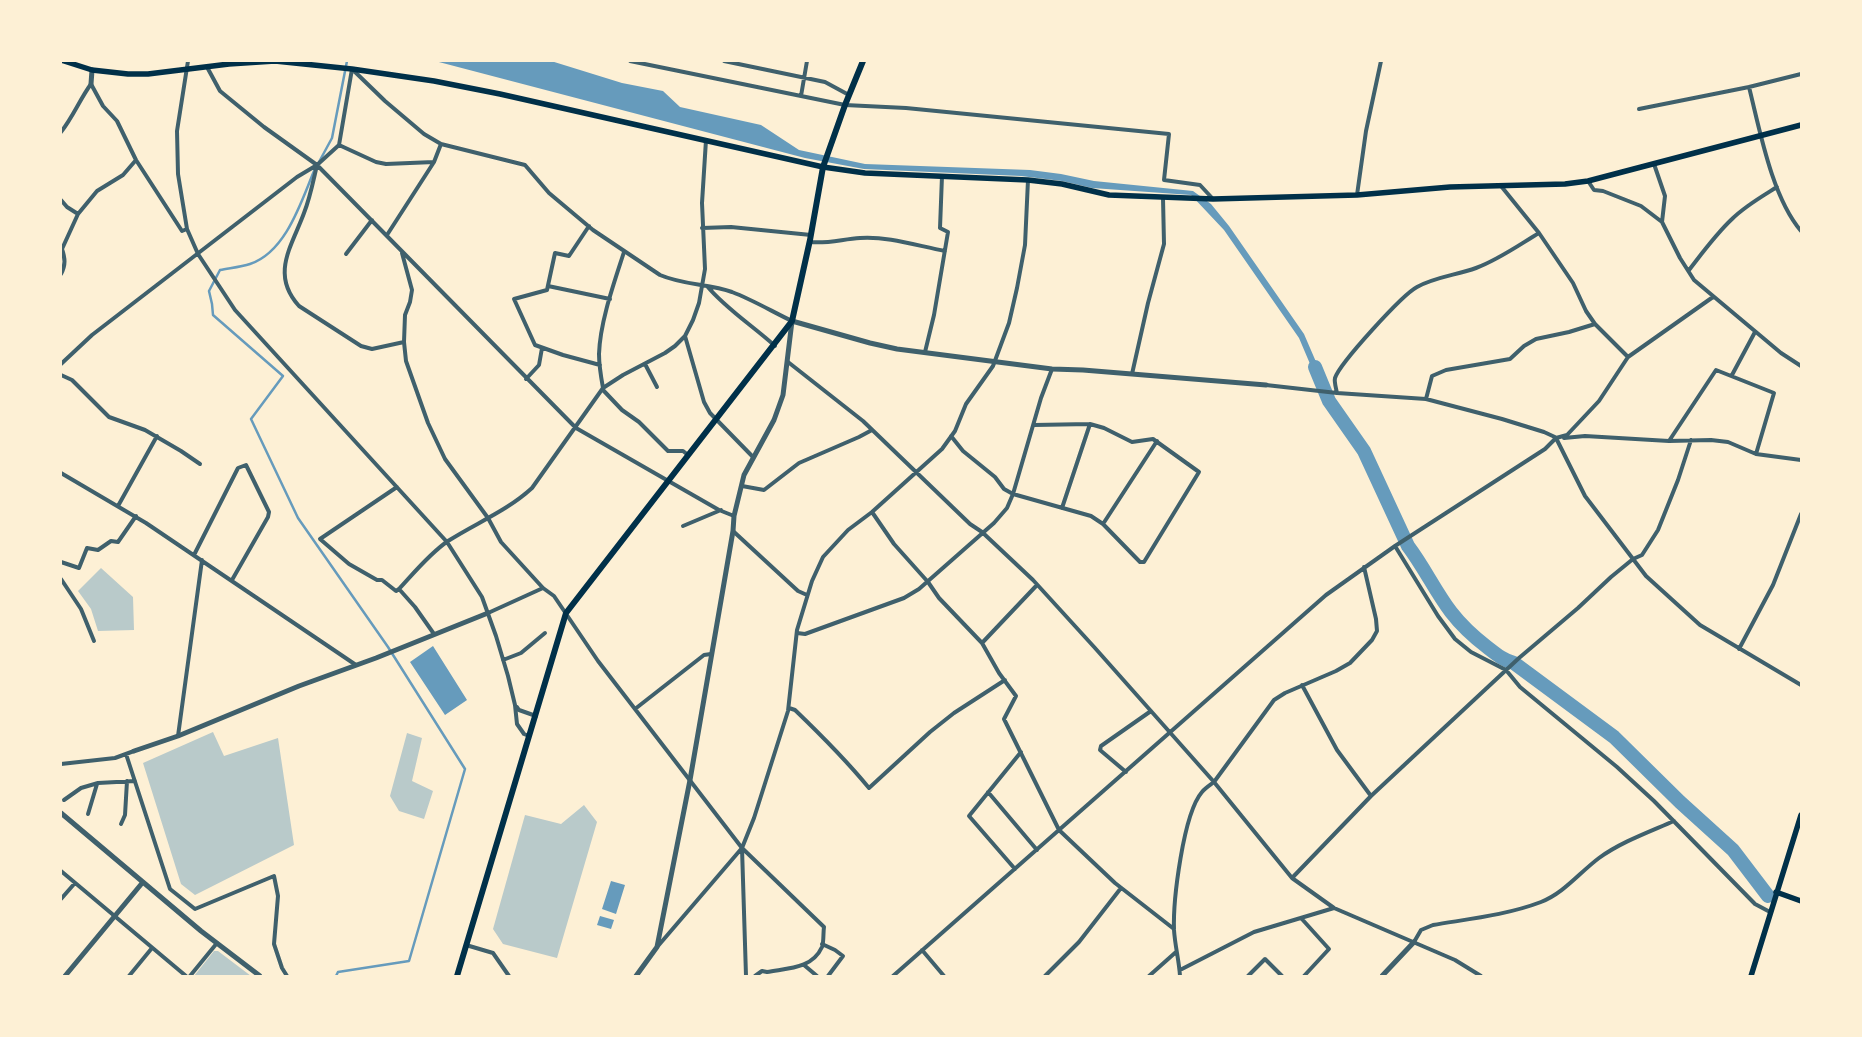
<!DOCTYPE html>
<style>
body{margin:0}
#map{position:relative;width:1862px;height:1037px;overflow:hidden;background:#fdf0d5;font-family:"Crimson Pro",serif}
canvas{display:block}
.frame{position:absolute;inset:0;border:62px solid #fdf0d5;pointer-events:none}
</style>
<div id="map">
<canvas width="1862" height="1037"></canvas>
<div class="frame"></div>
</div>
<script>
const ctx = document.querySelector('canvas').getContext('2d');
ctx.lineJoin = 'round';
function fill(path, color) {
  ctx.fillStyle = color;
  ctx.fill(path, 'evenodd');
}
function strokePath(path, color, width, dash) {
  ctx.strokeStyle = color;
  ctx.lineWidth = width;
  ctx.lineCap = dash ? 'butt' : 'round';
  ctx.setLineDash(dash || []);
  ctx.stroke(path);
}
fill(new Path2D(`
 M 101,568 L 133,597 L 134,630 L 98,631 L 91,609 L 78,591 Z
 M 213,732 L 224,756 L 278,738 L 294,845 L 195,895 L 181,884 L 143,763 Z
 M 407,733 L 422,738 L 412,781 L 433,791 L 424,819 L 399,811 L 390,796 Z
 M 584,805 L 597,822 L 557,958 L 503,944 L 493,929 L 525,815 L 561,824 Z
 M 214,951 L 218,951 L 251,976 L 194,976 Z`), '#b9caca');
fill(new Path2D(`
 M 435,61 L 551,61 L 622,83 L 663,91 L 680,107 L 761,125 L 799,150 L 865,164 L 1030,170 L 1061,174 L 1094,181 L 1193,191 L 1211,204 L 1229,226 L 1304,334 L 1326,385 L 1319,385 L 1299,338 L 1224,230 L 1191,195 L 1092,188 L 1062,181 L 1021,176 L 864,169 L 805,158 Z
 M 433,646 L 467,700 L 445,715 L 410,662 Z
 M 611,881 L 625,885 L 616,914 L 602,909 Z
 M 600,916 L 614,920 L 611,929 L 597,925 Z`), '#669bbc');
strokePath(new Path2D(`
 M 319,162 L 332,138 L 347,61
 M 314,171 C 301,202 286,252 250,264 C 241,267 230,268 220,270 L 209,291 L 212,304 L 213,315 L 283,376 L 251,419 L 298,518 L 388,647 L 465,769 L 409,961 L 338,972 L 336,976`), '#669bbc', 2.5);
strokePath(new Path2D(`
 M 1315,367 L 1329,401 L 1364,451 L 1408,546 C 1424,567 1435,591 1451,612 C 1461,625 1474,637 1487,647 C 1496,654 1503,660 1514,663 L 1614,737 L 1680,802 L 1733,850 L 1768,896`), '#669bbc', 14);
strokePath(new Path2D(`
 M 188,61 L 177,131 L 178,174 L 187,229 L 198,254 L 235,310 L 447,542 L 482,597 L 496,636 L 508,676 L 515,705 L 517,724 L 524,734 L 529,736
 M 630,61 L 845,105 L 906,108 L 1169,134 L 1164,180 L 1200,185 L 1213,199
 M 724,61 L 825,82 L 849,95
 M 207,67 L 220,91 L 264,127 L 317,165 L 576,428 L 719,510 L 734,516
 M 352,69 L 385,101 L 424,134 L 441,144 L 525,165 L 549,193 L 593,230 L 660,275 C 683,285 709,284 732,292 C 753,300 773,312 792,321
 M 1749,87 C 1760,131 1772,197 1801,231
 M 801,96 L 807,61
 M 1639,109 L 1749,87 L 1801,74
 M 61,132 C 73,117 80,99 91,84 L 103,106 L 117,121 L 136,160 L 182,231 L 187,229
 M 339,145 L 376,162 L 386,164 L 434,162
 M 1654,164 L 1665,196 L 1662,222
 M 317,165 C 313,182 310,198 304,213 C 292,246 270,274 299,306 L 361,346 L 372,349 L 404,342
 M 1588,181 L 1594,190 L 1603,191 L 1641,206 L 1662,222 L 1680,258 L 1694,280 L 1781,353 L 1801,366
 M 1501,186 L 1539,233 L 1573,283 L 1586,311 L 1595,324 L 1628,357
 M 1357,195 L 1366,131 L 1381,61
 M 61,200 L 67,207 L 78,214
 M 589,226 L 569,256 L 555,253 L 547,290 L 514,299 L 535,345 L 563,355 L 600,365
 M 702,228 L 731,227 L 811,235
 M 387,235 L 434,162 L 441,144
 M 810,242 C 827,244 843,239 860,238 C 888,236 918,246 945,251
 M 402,253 L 412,290 L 410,302 L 405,315 L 404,342 L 406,361 L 428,423 L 445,459 L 488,518 L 501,542 L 543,588 L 554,596 L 598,661 L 742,848 L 824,927 C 823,933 824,942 822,947 C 812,969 788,968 767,972 L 762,971 L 755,976
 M 346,254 L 372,220
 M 1689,270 C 1703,252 1716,234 1732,219 C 1745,206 1761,197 1777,187
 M 61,274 C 66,265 65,258 62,249 L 78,214 L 97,191 L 123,175 L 136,160
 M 548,286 L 610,299
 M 707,286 C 725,308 753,326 775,346
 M 685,336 L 704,402 L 710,413 L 753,457
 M 925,352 L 934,315 L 948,232 L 940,228 L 942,176
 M 788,362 L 863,421 L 970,524 L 982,532 L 1033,580 L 1095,648 L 1214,782 L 1292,878 L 1334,908 L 1455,960 L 1481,976
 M 61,364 L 92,335 L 297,177 L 317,165 L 339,145 L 352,69
 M 645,364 L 657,387
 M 1132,374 L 1148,303 L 1164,244 L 1163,198
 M 61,375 L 72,380 L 109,417 L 145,430 L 181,451 L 200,464
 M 1732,375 L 1755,332
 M 526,379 L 539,365 L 542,348
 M 1266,385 L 1337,393 L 1426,399 L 1502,419 L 1544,432 L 1557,438
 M 603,388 C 601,377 599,366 599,354 C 600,322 614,283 624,252
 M 603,390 L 622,410 L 639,422 L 668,451 L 683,451 L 688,455
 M 1337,393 C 1336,388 1334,382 1335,378 C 1340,363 1402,295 1417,287 C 1435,277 1457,275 1476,268 C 1498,260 1519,245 1539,233
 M 1426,399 L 1432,376 L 1446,370 L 1510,359 L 1524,346 L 1536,339 L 1569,332 L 1595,324
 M 951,436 L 963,451 L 995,477 L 1004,489 L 1013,494 L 1091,516 L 1103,524 L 1140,562 L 1144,562 L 1199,472 L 1153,439 L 1132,442 L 1104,428 L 1090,424 L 1034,425
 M 1556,438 L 1585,496 L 1646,576 L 1700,625 L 1801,685
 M 1564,438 L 1585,436 L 1669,441 L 1711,440 L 1728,442 L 1756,454 L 1801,460
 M 1669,441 L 1716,370 L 1774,393 L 1756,454
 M 61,473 L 146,523 L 356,665
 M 742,486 L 764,490 L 799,463 L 859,437 L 872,430
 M 397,487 L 320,539 L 349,564 L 377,580 L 382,580 L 396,591 L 399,589 C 414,573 429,554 448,541 C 476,523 507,511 532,488 L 603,388 L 623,375 L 665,353 L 675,346 L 685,336 L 693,320 L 699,303 L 705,269 L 702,203 L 706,140
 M 118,506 L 157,436
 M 1062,508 L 1090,424
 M 872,512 L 894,544 L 928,582 L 939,598 L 982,643 L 999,673 L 1016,696 L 1004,719 L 1059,830 L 1115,883 L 1174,929
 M 1103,524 L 1157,441
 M 683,526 L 721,510
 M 733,531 L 798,591 L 807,595
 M 1395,546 L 1438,616 L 1455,639 L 1471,652 L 1506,670 L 1520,687 L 1617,767 L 1654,801 L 1755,904 L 1770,912
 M 194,555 L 238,468 L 246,465 L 269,512 L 268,517 L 232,580
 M 61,562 L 79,568 L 87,548 L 98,550 L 111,541 L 118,542 L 136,516
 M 61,579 L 81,609 L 94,641
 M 399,589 L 415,607 L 434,634
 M 488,613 L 543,588
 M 797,633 L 805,634 L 904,598 L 919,589 L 994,523 L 1007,508 L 1013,494 L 1041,398 L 1052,369
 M 982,643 L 1037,585
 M 1739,649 L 1773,585 L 1801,514
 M 503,660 L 521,653 L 545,633
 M 1302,685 L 1337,750 L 1371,796
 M 517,707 L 519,710 L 536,716
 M 789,708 L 795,710 C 821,735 846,760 869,788 L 930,732 L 954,713 L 1005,680
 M 635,709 L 704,655 L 711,654
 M 178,736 L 202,560
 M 126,754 L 170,889 L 195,909 L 274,876 L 278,896 L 274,944 L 282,968 L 287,976
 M 61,764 L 115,758 L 134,751
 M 1126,772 L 1100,750 L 1101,746 L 1151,711
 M 988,792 L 1037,850
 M 64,800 L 81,788 L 98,783 L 135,781
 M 88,814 L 97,784
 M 121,824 L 125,815 L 127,781
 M 742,848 L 746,976
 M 1015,869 L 969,816 L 1021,752
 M 61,871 L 186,976
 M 1292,878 L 1371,796 L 1519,658 L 1578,608 L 1611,577 L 1633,559 L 1642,555 L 1658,530 L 1678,480 L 1691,440
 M 61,899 L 75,883
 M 1301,918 L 1329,949 L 1304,976
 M 1414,942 L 1421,930 L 1433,925 C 1468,919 1507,915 1541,902 C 1564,893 1579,873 1599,858 C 1621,842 1649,832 1674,821
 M 822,944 L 835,950 L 843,956 L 828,976
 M 466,945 L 493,953 L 509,976
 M 658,946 L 742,848 L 754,818 L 788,711 L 797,630 L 812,581 L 823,557 L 848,530 L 872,512 L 942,449 L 955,431 L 966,404 L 993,366 L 1009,323 L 1017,288 L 1025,245 L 1028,180
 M 922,950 L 944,976
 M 804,965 L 817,976
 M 1180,970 L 1254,932 L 1334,908
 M 129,976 L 152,948
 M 190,976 L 217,943
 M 893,976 L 1326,595 L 1395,546 L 1545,449 L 1556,438 L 1567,435 L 1599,401 L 1628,357 L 1713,297
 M 1045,976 L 1079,942 L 1121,888
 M 1149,976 L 1176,952
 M 1180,976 C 1179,960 1175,946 1174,930 C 1173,901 1183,814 1202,792 C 1205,788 1210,785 1214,782 L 1274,700 L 1285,693 L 1336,671 L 1350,663 L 1372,640 L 1377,631 L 1376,619 L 1364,567
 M 1248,976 L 1265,959 L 1282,976`), '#3f606c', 4);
strokePath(new Path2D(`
 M 91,84 L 92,70
 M 134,751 L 178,736 L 299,686 L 376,658 L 488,613
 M 61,813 L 201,931 L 260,976
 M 65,976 L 143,882
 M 636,976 L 657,947 L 690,780 L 733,531 L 734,516 L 744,475 L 774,420 L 783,395 L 792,321 L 870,343 L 897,349 L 1052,369 L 1083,370 L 1266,385
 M 1382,976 L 1414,942`), '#3f606c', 5);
strokePath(new Path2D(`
 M 64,61 L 92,70 L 128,74 L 148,74 L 229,64 L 275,61 L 352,69 L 434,81 L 500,94 L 823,167 L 865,173 L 1028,180 L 1062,184 L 1109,195 L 1213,199 L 1357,195 L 1450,187 L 1565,184 L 1588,181 L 1801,125
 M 1776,892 L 1801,901
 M 1751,976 L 1801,815`), '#003049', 5.5);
strokePath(new Path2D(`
 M 457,976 L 566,613 L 792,321 L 810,240 L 823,167 L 845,105 L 863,61`), '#003049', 6);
</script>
